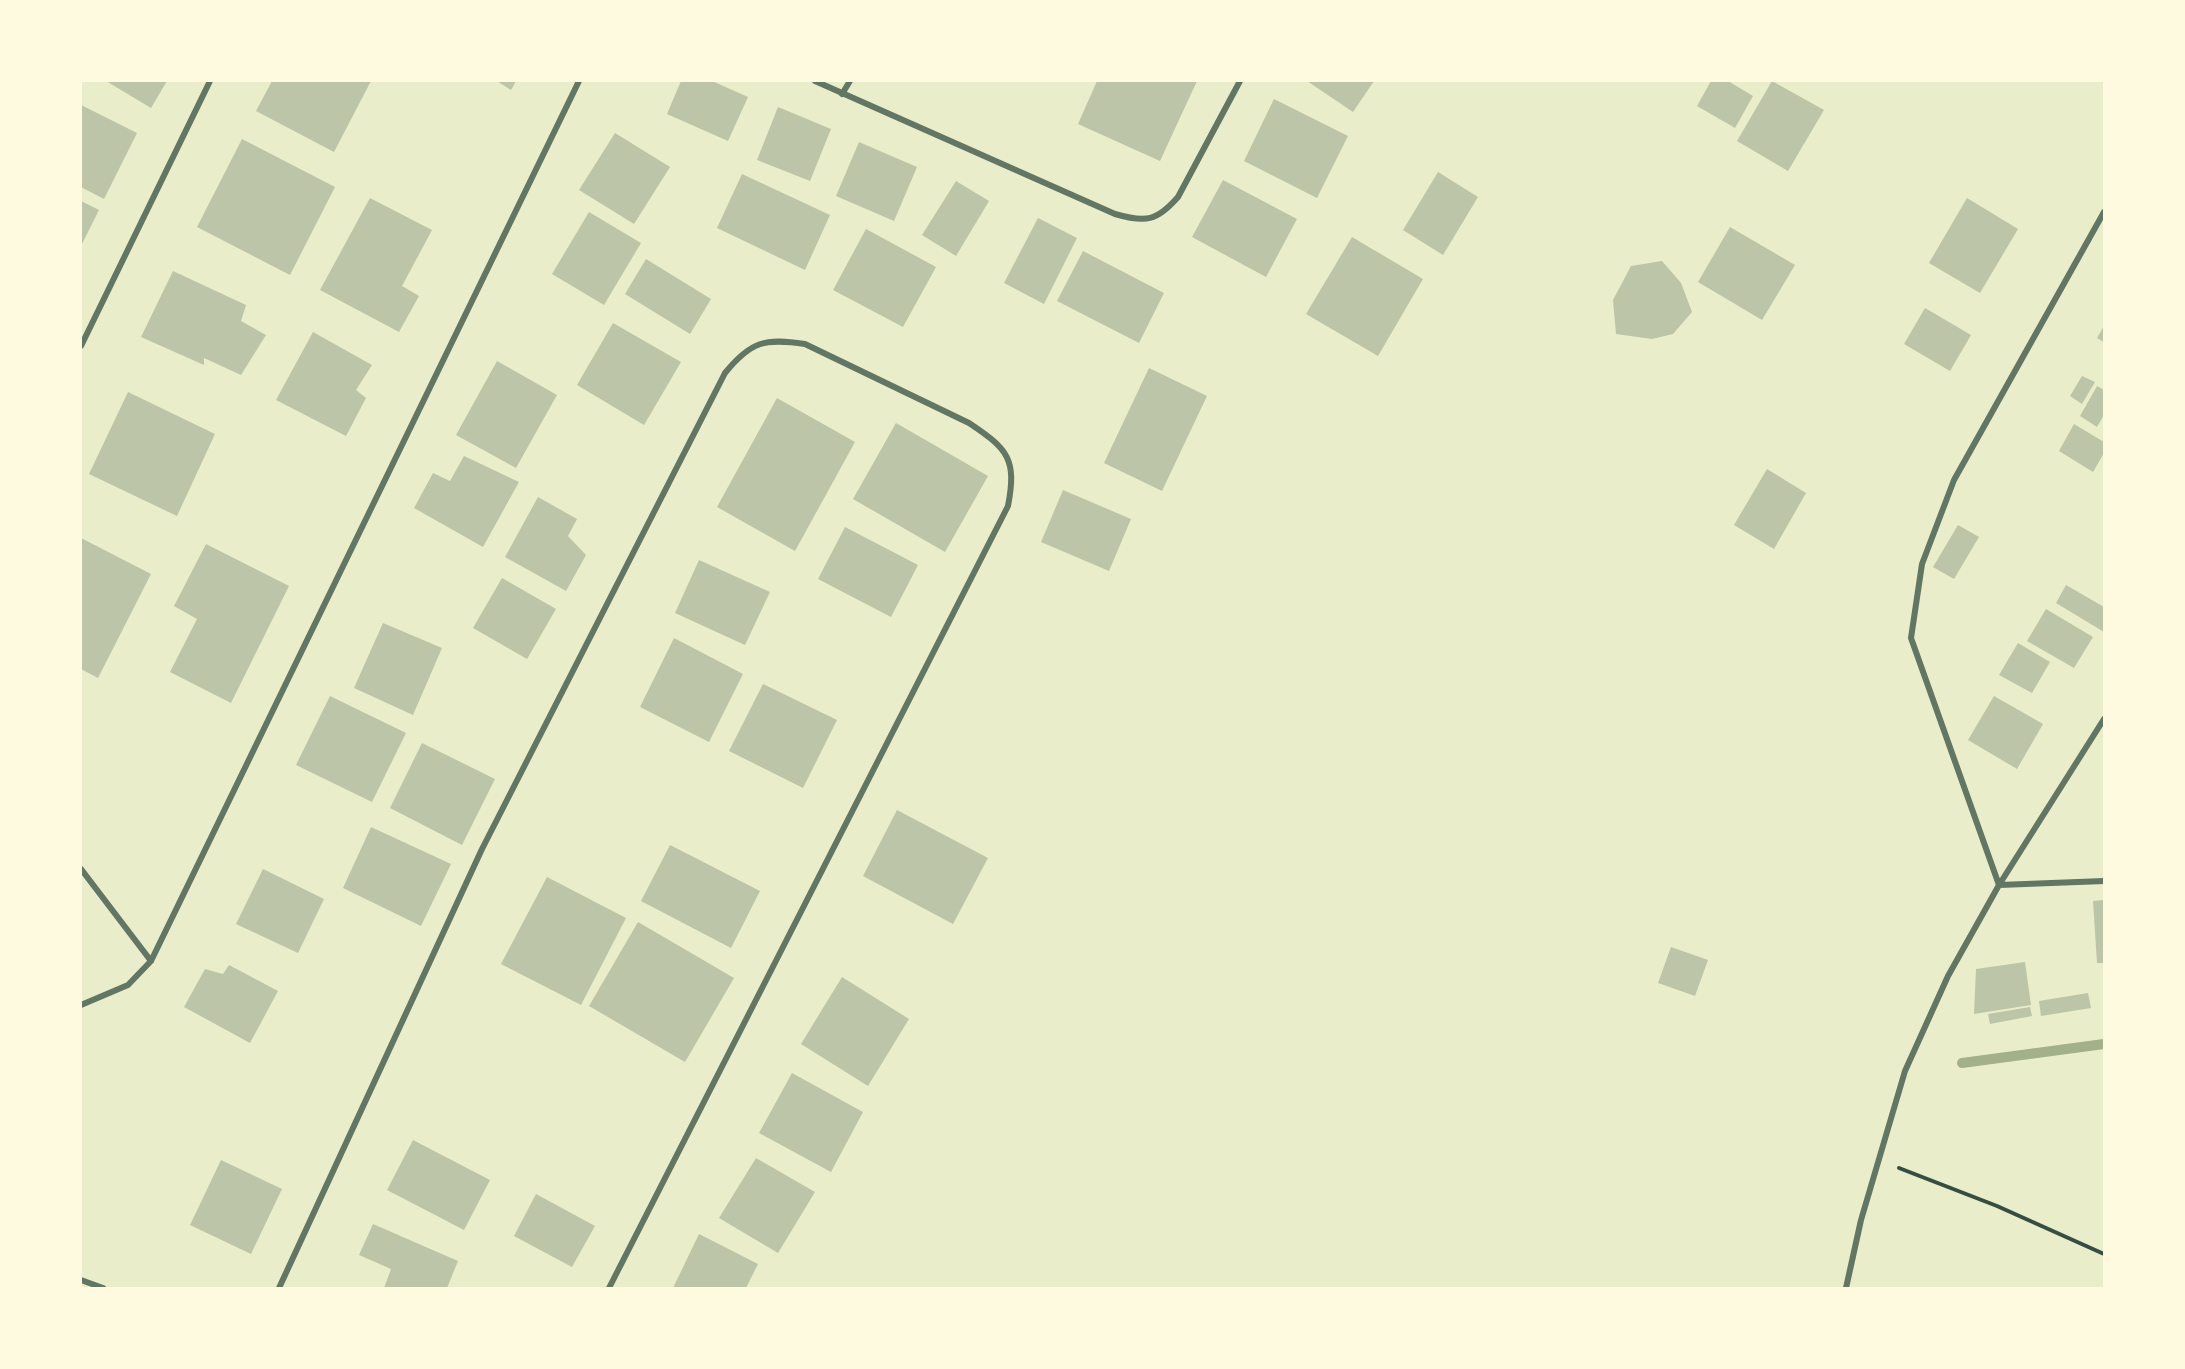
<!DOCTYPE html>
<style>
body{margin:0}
#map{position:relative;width:2185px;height:1369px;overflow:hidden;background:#e9edc9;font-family:"Source Sans 3",sans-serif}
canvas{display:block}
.frame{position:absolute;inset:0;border:82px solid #fefae0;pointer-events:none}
</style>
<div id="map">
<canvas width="2185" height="1369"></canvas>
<div class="frame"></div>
</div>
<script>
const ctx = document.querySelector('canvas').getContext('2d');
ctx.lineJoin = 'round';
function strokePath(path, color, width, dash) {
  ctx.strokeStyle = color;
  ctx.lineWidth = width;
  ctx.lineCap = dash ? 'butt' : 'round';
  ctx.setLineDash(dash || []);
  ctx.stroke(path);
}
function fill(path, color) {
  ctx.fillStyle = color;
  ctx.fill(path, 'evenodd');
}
strokePath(new Path2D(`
 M 1962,1063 L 2104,1044`), '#a3b18a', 10);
fill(new Path2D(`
 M 106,81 L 167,81 L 151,108 Z
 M 272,81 L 371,81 L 334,152 L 256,111 Z
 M 497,81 L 516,81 L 511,90 Z
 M 681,81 L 712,81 L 748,97 L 728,141 L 667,114 Z
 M 1097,81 L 1197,81 L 1160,161 L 1078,124 Z
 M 1307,81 L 1374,81 L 1353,112 Z
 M 1711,81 L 1728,81 L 1753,96 L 1735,128 L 1697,106 Z
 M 1772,81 L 1824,110 L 1788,171 L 1737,141 Z
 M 1274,99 L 1348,136 L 1317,198 L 1244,161 Z
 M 81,105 L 137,133 L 104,199 L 81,187 Z
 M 778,107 L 831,129 L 810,181 L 757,160 Z
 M 615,133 L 670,167 L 634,224 L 579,190 Z
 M 242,139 L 335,187 L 290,275 L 197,227 Z
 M 859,142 L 917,167 L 894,221 L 836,196 Z
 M 1438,172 L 1478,197 L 1443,255 L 1403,230 Z
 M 742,174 L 830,215 L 805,270 L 717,228 Z
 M 1223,180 L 1297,219 L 1266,277 L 1192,237 Z
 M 956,181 L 989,201 L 956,256 L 922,235 Z
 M 370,198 L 432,230 L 402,286 L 419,296 L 399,332 L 320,290 Z
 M 1967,198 L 2018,229 L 1980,293 L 1929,263 Z
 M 81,201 L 99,210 L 81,246 Z
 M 589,212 L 641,243 L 604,305 L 552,274 Z
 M 1038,218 L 1077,238 L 1044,304 L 1004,283 Z
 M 1730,227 L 1795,265 L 1762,320 L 1698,282 Z
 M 866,229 L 936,267 L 903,327 L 833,290 Z
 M 1352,237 L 1423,279 L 1378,356 L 1306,314 Z
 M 1083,251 L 1164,293 L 1139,343 L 1057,301 Z
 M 646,259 L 711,299 L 690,334 L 625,294 Z
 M 1662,261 L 1681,283 L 1692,312 L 1673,334 L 1652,339 L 1616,334 L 1613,300 L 1631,266 Z
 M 173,271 L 246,305 L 241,321 L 266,335 L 241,375 L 204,358 L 204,365 L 141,337 Z
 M 1925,308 L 1971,335 L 1950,371 L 1904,344 Z
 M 613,323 L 681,362 L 644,425 L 577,385 Z
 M 2104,326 L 2104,342 L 2097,338 Z
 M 313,332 L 372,365 L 356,390 L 366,398 L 346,436 L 276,400 Z
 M 497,361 L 557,395 L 516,468 L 456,435 Z
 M 1149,368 L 1207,396 L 1162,491 L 1104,463 Z
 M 2082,376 L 2095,382 L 2082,404 L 2070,396 Z
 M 2097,386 L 2104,390 L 2104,415 L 2097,427 L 2080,416 Z
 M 128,392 L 215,434 L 177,516 L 89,474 Z
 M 777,398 L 855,442 L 795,551 L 717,507 Z
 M 896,423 L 988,476 L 945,552 L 853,499 Z
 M 2074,424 L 2104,442 L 2104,453 L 2093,472 L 2059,451 Z
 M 464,456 L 519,482 L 483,547 L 414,508 L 433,473 L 450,481 Z
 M 1767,469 L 1806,493 L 1774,549 L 1734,525 Z
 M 1063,490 L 1131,519 L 1109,571 L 1041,542 Z
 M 538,497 L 577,519 L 568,536 L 586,555 L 566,591 L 505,557 Z
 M 1958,525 L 1979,537 L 1954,579 L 1933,567 Z
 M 845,527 L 918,565 L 891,617 L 818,579 Z
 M 81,538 L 151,574 L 98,678 L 81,669 Z
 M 206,544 L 289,586 L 231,703 L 170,672 L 197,619 L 174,606 Z
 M 699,560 L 770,592 L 745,645 L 675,613 Z
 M 502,578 L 556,609 L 527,659 L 473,628 Z
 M 2066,585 L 2104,607 L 2104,632 L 2056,603 Z
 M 2046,609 L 2093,637 L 2074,668 L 2027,641 Z
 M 383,623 L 442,648 L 413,715 L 354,688 Z
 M 674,638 L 743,674 L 709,742 L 640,707 Z
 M 2018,643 L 2050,662 L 2032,693 L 1999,675 Z
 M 763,684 L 837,720 L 803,788 L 729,751 Z
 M 330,696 L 406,733 L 372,802 L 296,765 Z
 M 1994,696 L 2043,724 L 2017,769 L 1968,740 Z
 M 422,743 L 495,779 L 462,845 L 390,808 Z
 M 897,810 L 988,858 L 953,924 L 863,876 Z
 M 371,827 L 451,864 L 421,926 L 343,888 Z
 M 670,845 L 760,891 L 731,948 L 641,901 Z
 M 263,869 L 324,899 L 298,953 L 236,924 Z
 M 547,877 L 626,918 L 581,1005 L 501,964 Z
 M 2104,900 L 2104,963 L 2097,963 L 2093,901 Z
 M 638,922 L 734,978 L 685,1062 L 589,1006 Z
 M 1671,947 L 1708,960 L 1695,996 L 1658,983 Z
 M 2025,962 L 2031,1005 L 1974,1014 L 1976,969 Z
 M 229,965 L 278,991 L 250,1043 L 184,1007 L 205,969 L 223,974 Z
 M 842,977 L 909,1019 L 868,1086 L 801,1044 Z
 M 2088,993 L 2091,1008 L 2041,1016 L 2039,1001 Z
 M 2030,1007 L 2032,1016 L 1990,1024 L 1988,1014 Z
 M 792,1073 L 863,1112 L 831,1172 L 759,1133 Z
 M 413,1140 L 490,1180 L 464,1230 L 387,1190 Z
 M 756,1158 L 815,1192 L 778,1253 L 719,1218 Z
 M 221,1160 L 282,1189 L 251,1254 L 190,1225 Z
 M 536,1194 L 595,1226 L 572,1267 L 514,1236 Z
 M 373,1224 L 458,1261 L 447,1288 L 384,1288 L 391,1269 L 359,1255 Z
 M 699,1234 L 758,1264 L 746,1288 L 673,1288 Z`), '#bcc5a7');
strokePath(new Path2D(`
 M 1899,1168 L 1997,1206 L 2104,1254`), '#344e41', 4);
strokePath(new Path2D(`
 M 815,81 L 1115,214 C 1146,223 1157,221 1178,197 L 1240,81
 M 842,94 L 850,81
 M 2104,212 L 1954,480 L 1922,564 L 1911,638 L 1999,885 L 2104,881
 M 81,346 L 210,81
 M 81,869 L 151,961
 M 81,1005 L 128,985 L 151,961 L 579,81
 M 81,1280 L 103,1288
 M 279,1288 L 482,849 L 725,373 C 751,341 765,338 805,344 L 969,423 C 1008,449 1017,459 1008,506 L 609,1288
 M 1846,1288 L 1861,1220 L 1905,1071 L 1948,976 L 1999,885 L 2104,719`), '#617663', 6);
</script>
